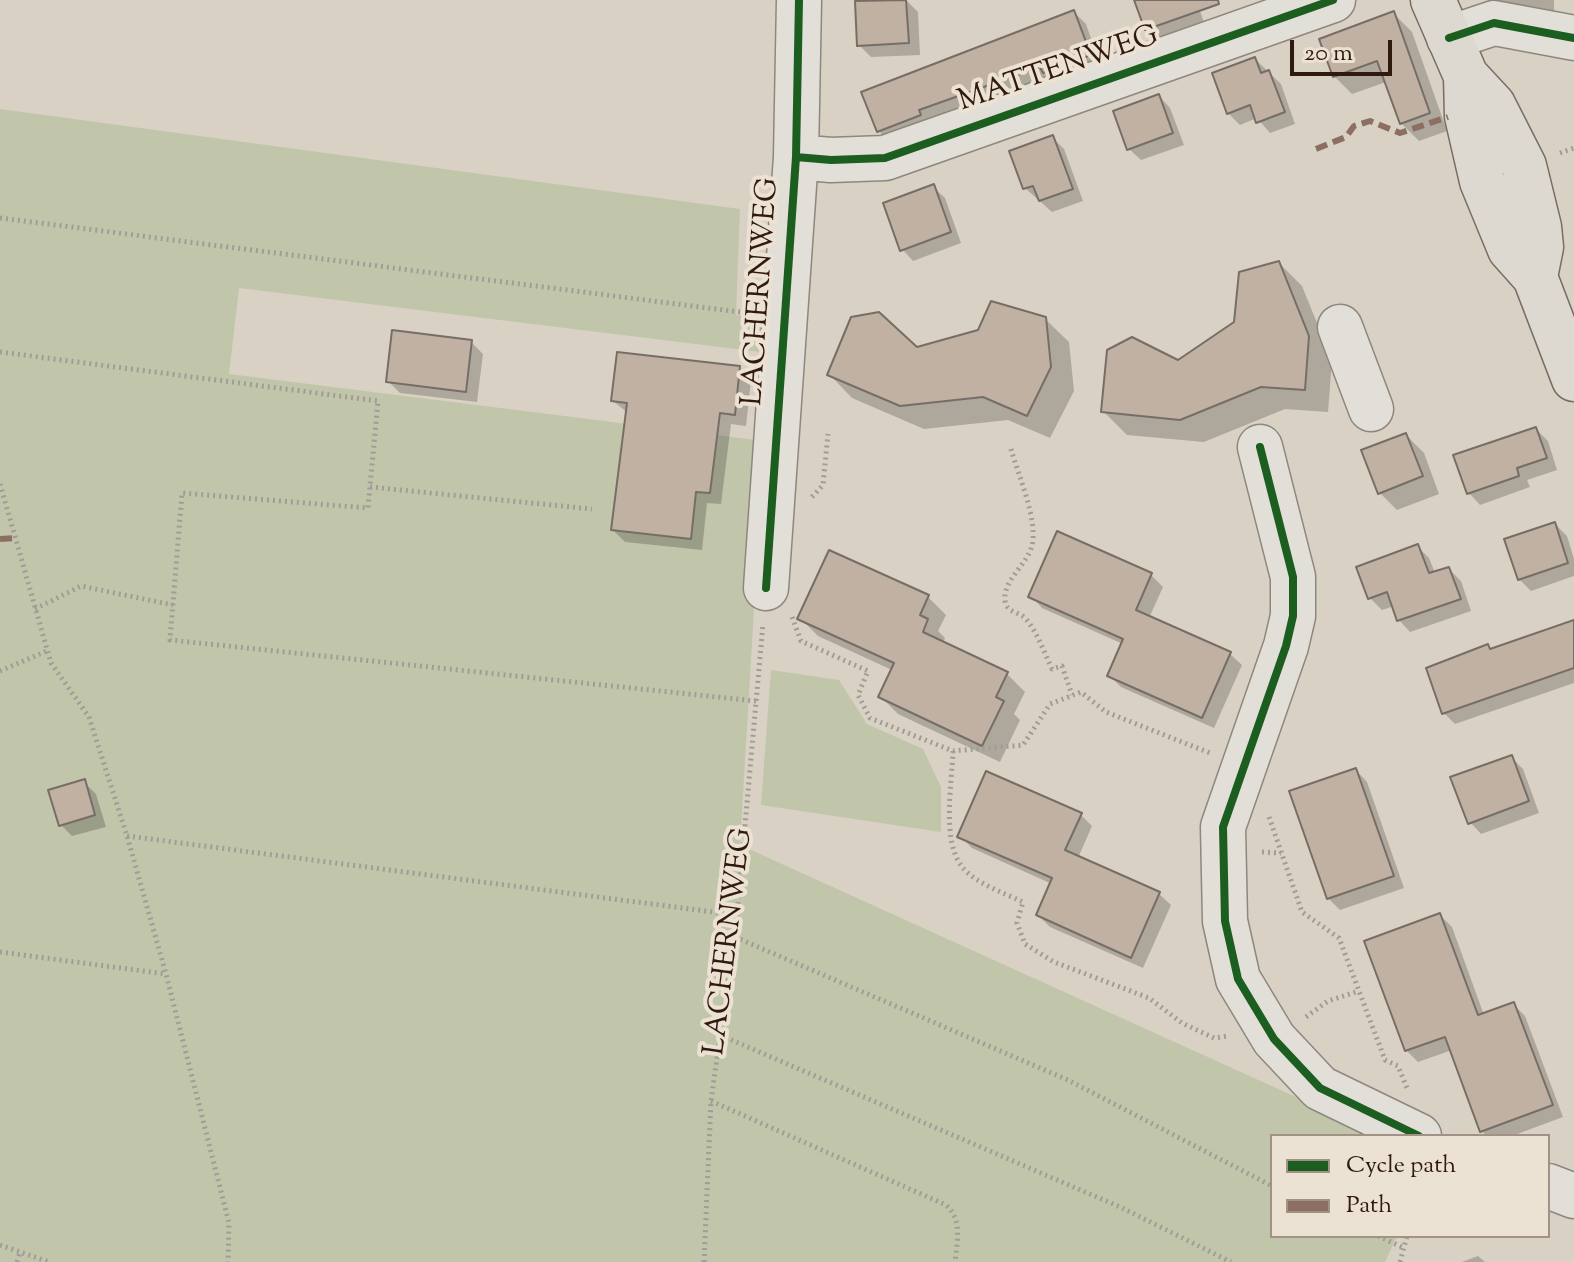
<!DOCTYPE html>
<style>
body{margin:0}
#map{position:relative;width:1574px;height:1262px;overflow:hidden;background:#d9d1c4;font-family:"Sorts Mill Goudy",serif}
canvas{display:block}
.legend{position:absolute;left:1270px;top:1134px;width:280px;height:104px;box-sizing:border-box;background:#ece2d3;border:2px solid #a19285;margin:0;padding:10px 14px;list-style:none;font-size:24px;color:#30190f}
.legend li{display:flex;align-items:center;gap:16px;height:40px}
.legend b{width:40px;border:2px solid #a19285}
.scale{position:absolute;left:1290px;top:40px;width:102px;height:36px;box-sizing:border-box;border:4px solid #30190f;border-top:0;padding-left:10px;font-size:24px;line-height:28px;white-space:nowrap;color:#30190f;-webkit-text-stroke:6px #ece2d3;paint-order:stroke}
</style>
<div id="map">
<canvas width="1574" height="1262"></canvas>
<ul class="legend">
<li><b style="height:10px;background:#1b5e20"></b>Cycle path</li>
<li><b style="height:10px;background:#8d6e63"></b>Path</li>
</ul>
<div class="scale">20 m</div>
</div>
<script>
const ctx = document.querySelector('canvas').getContext('2d');
ctx.lineJoin = 'round';
function fill(path, color) {
  ctx.fillStyle = color;
  ctx.fill(path, 'evenodd');
}
function strokePath(path, color, width, dash) {
  ctx.strokeStyle = color;
  ctx.lineWidth = width;
  ctx.lineCap = dash ? 'butt' : 'round';
  ctx.setLineDash(dash || []);
  ctx.stroke(path);
}
function drawText(font, color, halo, rows, align = 'center') {
  ctx.font = font + ' "Sorts Mill Goudy",serif';
  ctx.lineWidth = 8;
  ctx.setLineDash([]);
  ctx.textBaseline = 'middle';
  ctx.strokeStyle = halo;
  ctx.fillStyle = color;
  for (const [text, x, y, turn = 0] of rows) {
    ctx.save();
    ctx.translate(x, y);
    ctx.rotate((+turn || 0) * Math.PI / 180);
    ctx.textAlign = isNaN(turn) ? turn : align;
    if (halo) ctx.strokeText(text, 0, 0);
    ctx.fillText(text, 0, 0);
    ctx.restore();
  }
}
fill(new Path2D(`
 M 0,109 L 740,209 L 736,315 L 771,319 L 769,353 L 239,288 L 229,374 L 764,441 L 740,845 L 1382,1136 L 1272,1136 L 1272,1236 L 1397,1236 L 1385,1262 L 0,1262 Z
 M 771,670 L 839,680 L 867,724 L 923,749 L 941,787 L 941,832 L 761,805 Z`), '#c1c6aa');
fill(new Path2D(`
 M 906,0 L 918,12 L 920,55 L 871,57 L 859,45 Z
 M 1137,0 L 1196,0 L 1205,25 L 1159,41 L 1147,29 Z
 M 1497,0 L 1554,0 L 1554,11 L 1507,10 Z
 M 1074,12 L 1086,24 L 1101,67 L 890,143 L 879,131 Z
 M 1394,14 L 1412,32 L 1447,131 L 1419,141 L 1401,123 L 1386,82 L 1352,94 L 1334,76 Z
 M 1255,59 L 1281,84 L 1295,124 L 1270,133 L 1257,118 L 1240,125 L 1228,113 Z
 M 1159,96 L 1170,108 L 1184,145 L 1141,160 L 1129,149 Z
 M 1052,137 L 1064,149 L 1083,201 L 1052,212 L 1025,188 Z
 M 933,187 L 945,198 L 961,243 L 913,261 L 902,249 Z
 M 1279,263 L 1302,286 L 1332,360 L 1328,412 L 1285,409 L 1204,442 L 1127,435 L 1103,411 L 1236,323 Z
 M 1045,319 L 1069,342 L 1074,391 L 1050,438 L 1008,420 L 924,429 L 852,398 L 829,374 L 917,349 Z
 M 471,342 L 483,354 L 477,402 L 400,393 L 388,381 Z
 M 740,368 L 751,380 L 746,426 L 731,424 L 721,504 L 707,503 L 702,550 L 625,542 L 613,530 L 628,413 L 613,401 Z
 M 1536,429 L 1548,441 L 1557,470 L 1527,480 L 1530,487 L 1480,505 L 1469,493 Z
 M 1406,435 L 1424,453 L 1439,494 L 1397,510 L 1379,492 Z
 M 1555,524 L 1567,536 L 1574,559 L 1574,576 L 1531,591 L 1519,579 Z
 M 1058,534 L 1151,575 L 1163,587 L 1149,618 L 1230,654 L 1242,665 L 1214,728 L 1121,687 L 1109,675 L 1123,644 L 1042,608 L 1031,596 Z
 M 1417,546 L 1429,558 L 1435,573 L 1449,569 L 1461,581 L 1471,611 L 1410,632 L 1399,620 L 1394,606 L 1382,610 L 1370,598 Z
 M 928,597 L 946,615 L 938,631 L 945,638 L 943,643 L 1007,674 L 1025,692 L 1014,714 L 1020,720 L 1000,762 L 898,714 L 880,696 L 892,670 L 818,636 L 800,618 Z
 M 1574,622 L 1574,683 L 1455,724 L 1444,713 L 1488,646 L 1492,650 Z
 M 1511,757 L 1523,769 L 1539,813 L 1481,834 L 1470,822 Z
 M 1356,770 L 1367,782 L 1404,888 L 1340,910 L 1328,898 Z
 M 84,782 L 96,794 L 106,827 L 72,836 L 61,825 Z
 M 1080,814 L 1092,826 L 1078,858 L 1159,894 L 1171,905 L 1143,968 L 1050,927 L 1038,915 L 1052,884 L 972,848 L 960,836 Z
 M 1440,915 L 1452,927 L 1484,1015 L 1513,1004 L 1525,1016 L 1563,1117 L 1512,1136 L 1487,1136 L 1482,1131 L 1452,1050 L 1418,1062 L 1406,1050 Z
 M 1478,1256 L 1485,1262 L 1462,1262 Z`), '#0003');
const building = new Path2D(`
 M 906,0 L 909,43 L 857,46 L 855,1 Z
 M 1134,0 L 1218,0 L 1219,4 L 1145,30 Z
 M 1074,10 L 1091,55 L 1043,73 L 1040,67 L 919,110 L 921,115 L 877,132 L 861,92 Z
 M 1394,11 L 1430,113 L 1400,124 L 1377,61 L 1333,77 L 1319,39 Z
 M 1255,57 L 1261,73 L 1269,70 L 1285,112 L 1256,123 L 1250,105 L 1227,114 L 1212,73 Z
 M 1159,94 L 1173,133 L 1127,150 L 1113,111 Z
 M 1053,135 L 1073,189 L 1039,201 L 1033,186 L 1023,189 L 1009,151 Z
 M 934,184 L 951,232 L 900,251 L 883,203 Z
 M 1279,261 L 1309,336 L 1305,390 L 1261,387 L 1180,420 L 1101,412 L 1107,350 L 1132,337 L 1178,360 L 1234,322 L 1239,272 Z
 M 991,301 L 1046,317 L 1051,367 L 1027,416 L 983,397 L 900,406 L 827,375 L 851,317 L 879,312 L 917,347 L 978,330 Z
 M 392,330 L 472,340 L 466,392 L 386,382 Z
 M 617,352 L 740,366 L 735,415 L 720,413 L 710,493 L 696,492 L 691,539 L 611,530 L 627,403 L 611,401 Z
 M 1536,427 L 1547,458 L 1517,468 L 1519,476 L 1467,494 L 1453,455 Z
 M 1406,433 L 1423,476 L 1378,494 L 1361,450 Z
 M 1555,522 L 1568,563 L 1518,580 L 1504,539 Z
 M 1057,531 L 1152,573 L 1136,610 L 1231,652 L 1202,718 L 1107,676 L 1123,639 L 1028,597 Z
 M 1418,544 L 1429,573 L 1449,567 L 1461,599 L 1397,621 L 1387,592 L 1368,599 L 1356,567 Z
 M 829,550 L 929,595 L 920,615 L 928,619 L 923,632 L 1008,672 L 996,697 L 1004,701 L 982,746 L 878,697 L 894,663 L 797,619 Z
 M 1574,620 L 1574,668 L 1442,714 L 1426,668 L 1488,644 L 1490,649 Z
 M 1512,755 L 1529,801 L 1468,824 L 1450,777 Z
 M 1356,768 L 1394,876 L 1327,899 L 1289,791 Z
 M 986,771 L 1082,813 L 1065,850 L 1160,892 L 1131,958 L 1036,915 L 1052,878 L 957,837 Z
 M 85,779 L 95,815 L 59,826 L 48,790 Z
 M 1440,913 L 1478,1015 L 1514,1002 L 1553,1105 L 1480,1132 L 1445,1037 L 1405,1051 L 1364,941 Z`);
fill(building, '#c1b1a3');
strokePath(building, '#766e66', 2);
const minor = new Path2D(`
 M 1449,38 L 1494,23 L 1574,38
 M 796,157 L 831,160 L 885,158 L 1333,0
 M 1340,327 L 1371,409
 M 1260,447 L 1293,577 L 1293,616 L 1286,646 L 1223,827 L 1225,921 L 1238,979 L 1274,1039 L 1320,1088 L 1419,1136
 M 766,588 L 796,157 L 799,0
 M 1548,1186 L 1574,1196`);
const major = new Path2D(`
 M 1433,0 L 1466,76 L 1493,105 L 1524,166 L 1539,227 L 1541,247 L 1535,277
 M 1466,76 L 1467,116 L 1482,181 L 1510,249 L 1535,277 L 1574,379`);
strokePath(minor, '#8e877e', 47);
strokePath(major, '#766e66', 47);
strokePath(new Path2D(`
 M 1560,153 L 1574,148
 M 0,218 L 748,313
 M 0,352 L 378,401 L 368,508 L 182,493 L 170,640 L 756,701
 M 1011,449 C 1018,475 1038,519 1032,545 C 1028,564 1003,580 1005,600 C 1006,613 1019,611 1026,619 C 1038,634 1044,652 1052,669 L 1062,666 L 1072,695
 M 0,484 L 51,663 L 89,717 L 127,836 L 166,974 L 229,1223 L 228,1262
 M 370,487 L 592,509
 M 812,497 L 823,485 L 828,434
 M 35,609 L 81,586 L 173,605
 M 792,617 L 801,641 L 868,671 L 858,695 L 870,718 L 953,751 L 1023,745 L 1050,704 L 1081,692 L 1106,712 L 1210,753
 M 0,671 L 47,651
 M 953,751 C 952,784 941,842 963,868 C 977,884 1004,893 1023,902 L 1017,923 L 1025,944 L 1054,962 L 1149,998 L 1182,1023 L 1214,1038 L 1228,1036
 M 1269,817 L 1302,912 L 1339,938 L 1385,1060 L 1398,1066 L 1407,1088
 M 127,836 L 737,915
 M 1262,852 L 1281,853
 M 735,937 L 1068,1080 L 1272,1186
 M 0,952 L 166,974
 M 1306,1017 L 1328,1001 L 1359,991
 M 720,1035 L 1120,1207 L 1231,1262
 M 711,1101 L 946,1205 C 963,1221 957,1241 955,1262
 M 1378,1236 L 1404,1248
 M 0,1245 L 49,1262
 M 17,1262 L 20,1253
 M 704,1262 L 711,1101 L 737,915 L 763,624
 M 1400,1262 L 1407,1236`), '#a29c96', 5, [2, 4]);
strokePath(minor, '#e2ded8', 44);
strokePath(major, '#ddd9d1', 44);
strokePath(new Path2D(`
 M 1316,149 L 1346,137 L 1354,126 L 1370,121 L 1400,133 L 1448,117
 M 0,539 L 15,538`), '#8d6e63', 6, [12, 6]);
strokePath(new Path2D(`
 M 1449,38 L 1494,23 L 1574,38
 M 796,157 L 831,160 L 885,158 L 1333,0
 M 1260,447 L 1293,577 L 1293,616 L 1286,646 L 1223,827 L 1225,921 L 1238,979 L 1274,1039 L 1320,1088 L 1419,1136
 M 766,588 L 796,157 L 799,0`), '#1b5e20', 8);
drawText('30px', '#30190f', '#ece2d3', [
 ["MATTENWEG",1059,71,-19],
 ["LACHERNWEG",763,292,-86],
 ["LACHERNWEG",731,942,-83]
]);
</script>
